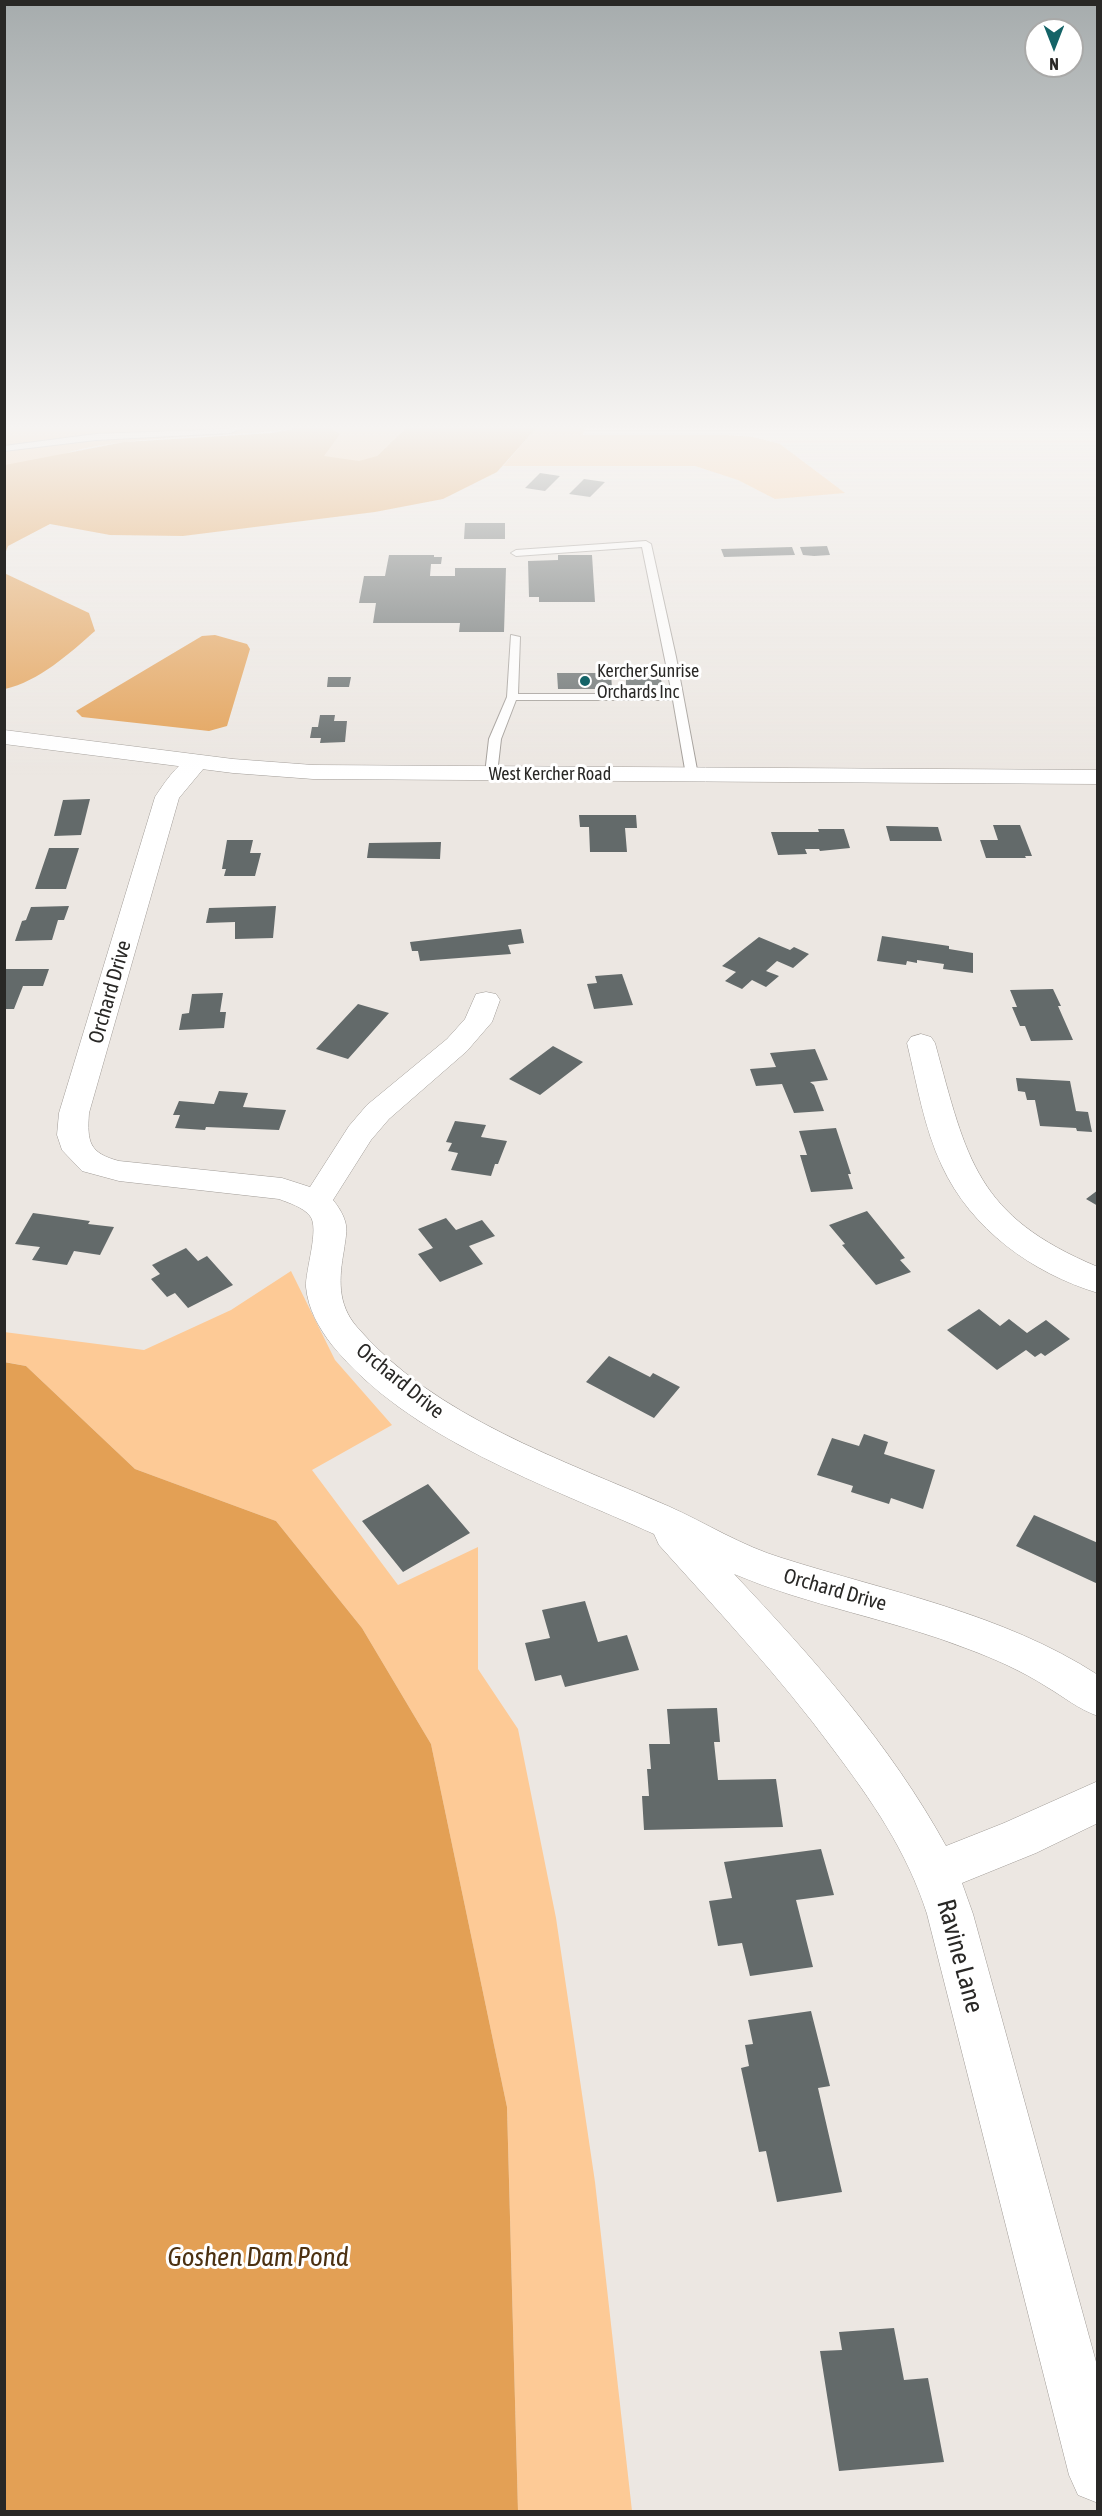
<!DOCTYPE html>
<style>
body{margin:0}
#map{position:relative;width:1102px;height:2516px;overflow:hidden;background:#ece7e2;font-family:"Asap Condensed",sans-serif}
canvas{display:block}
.frame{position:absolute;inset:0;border:6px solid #292826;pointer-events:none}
.north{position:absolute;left:1024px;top:18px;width:60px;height:60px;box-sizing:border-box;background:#fff;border:2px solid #a9a9a8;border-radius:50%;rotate:180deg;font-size:16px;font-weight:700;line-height:24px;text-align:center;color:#292826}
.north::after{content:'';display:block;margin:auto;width:21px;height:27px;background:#146367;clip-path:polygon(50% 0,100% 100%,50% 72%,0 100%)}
</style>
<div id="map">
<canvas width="1102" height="2516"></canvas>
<div class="frame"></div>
<div class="north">N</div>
</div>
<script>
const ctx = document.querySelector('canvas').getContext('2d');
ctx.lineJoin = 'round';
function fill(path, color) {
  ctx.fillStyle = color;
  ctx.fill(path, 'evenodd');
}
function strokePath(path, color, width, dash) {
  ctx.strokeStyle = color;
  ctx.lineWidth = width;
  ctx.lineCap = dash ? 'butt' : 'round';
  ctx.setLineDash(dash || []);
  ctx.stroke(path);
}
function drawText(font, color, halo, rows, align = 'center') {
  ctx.font = font + ' "Asap Condensed",sans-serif';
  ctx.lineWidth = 6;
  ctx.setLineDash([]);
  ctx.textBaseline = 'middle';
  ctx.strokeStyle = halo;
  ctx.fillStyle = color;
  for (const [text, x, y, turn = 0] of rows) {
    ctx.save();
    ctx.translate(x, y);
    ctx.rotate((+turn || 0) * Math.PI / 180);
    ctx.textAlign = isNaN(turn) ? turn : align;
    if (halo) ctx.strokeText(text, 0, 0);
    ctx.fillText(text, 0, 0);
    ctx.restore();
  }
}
fill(new Path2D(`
 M 4,425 L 316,425 C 238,439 158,433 82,449 C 56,454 29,469 5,479 Z
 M 324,425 L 409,425 L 377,456 L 360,468 L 166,472 L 339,434 Z
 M 539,425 L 585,425 L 583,435 L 726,435 L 753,437 L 780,444 L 845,493 L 775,499 L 738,480 L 695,466 L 503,466 Z
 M 291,1271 L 335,1360 L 392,1425 L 312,1470 L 398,1585 L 478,1547 L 478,1669 L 518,1729 L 556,1918 L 595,2182 L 632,2511 L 518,2511 L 507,2107 L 431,1744 L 362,1628 L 276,1521 L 135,1469 L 26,1366 L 5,1362 L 4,1332 L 144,1350 L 231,1310 Z`), '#fdca96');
fill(new Path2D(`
 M 316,425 L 324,425 L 340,434 L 324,456 L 359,461 L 377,456 L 409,425 L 539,425 L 497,472 L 443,499 L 375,512 L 183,536 L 110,535 L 50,524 L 8,546 L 5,554 L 5,465 L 124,442 L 272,433 Z
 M 4,573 L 89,613 L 95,631 C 69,654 39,681 5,689 Z
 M 215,635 L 247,644 L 250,649 L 227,726 L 209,731 L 82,717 L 76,711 L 202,636 Z
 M 4,1362 L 26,1366 L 135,1469 L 276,1521 L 362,1628 L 431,1744 L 507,2107 L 518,2511 L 5,2511 Z`), '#e3a055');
fill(new Path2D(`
 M 540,473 L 560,476 L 545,491 L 525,488 Z
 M 584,479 L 605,482 L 590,497 L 569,494 Z
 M 465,523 L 505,523 L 505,539 L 464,539 Z
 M 827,546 L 830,555 L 814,556 L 803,555 L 800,547 Z
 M 792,547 L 795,555 L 724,557 L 721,549 Z
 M 389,555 L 434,555 L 434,557 L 442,557 L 441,564 L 431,564 L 430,576 L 455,576 L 455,568 L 506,568 L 504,632 L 459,632 L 460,623 L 373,623 L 376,603 L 359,603 L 364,576 L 385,576 Z
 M 558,555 L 592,555 L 595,602 L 539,602 L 539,597 L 529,597 L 528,561 L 558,560 Z
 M 557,673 L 611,673 L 612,689 L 558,689 Z
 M 615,673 L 660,673 L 662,685 L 626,685 L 626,676 L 615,676 Z
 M 328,677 L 351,677 L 349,687 L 327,687 Z
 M 320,715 L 335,715 L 334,721 L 347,721 L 345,742 L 320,743 L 321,738 L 310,738 L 312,727 L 318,727 Z
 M 90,799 L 81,835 L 54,836 L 63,800 Z
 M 579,815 L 636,815 L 637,828 L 625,828 L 627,852 L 590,852 L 589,827 L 580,827 Z
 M 993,825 L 1020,825 L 1032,856 L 1025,856 L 1026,858 L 986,858 L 980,840 L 998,840 Z
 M 886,826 L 938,827 L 942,841 L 890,841 Z
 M 818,829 L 844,829 L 850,848 L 820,851 L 819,849 L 805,849 L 807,854 L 778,855 L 771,832 L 819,832 Z
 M 227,840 L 253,840 L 250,853 L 261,853 L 255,876 L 224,876 L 226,869 L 222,869 Z
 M 441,842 L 440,859 L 367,858 L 369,843 Z
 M 49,848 L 79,848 L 66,889 L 35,889 Z
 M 69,906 L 64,920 L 58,920 L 52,940 L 15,941 L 22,921 L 26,920 L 31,907 Z
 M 276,906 L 273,938 L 235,939 L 235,922 L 206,923 L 209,908 Z
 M 521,929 L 524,943 L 508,945 L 511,954 L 420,961 L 418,951 L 412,951 L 410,942 Z
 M 882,936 L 949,946 L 949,949 L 973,953 L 973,973 L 943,969 L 944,964 L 917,960 L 917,963 L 907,961 L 906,965 L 877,961 Z
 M 759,937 L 790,950 L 794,947 L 809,954 L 793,968 L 777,961 L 766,971 L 779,976 L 766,987 L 752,980 L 742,989 L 725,981 L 736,972 L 722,966 Z
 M 4,969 L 49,969 L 43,986 L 23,986 L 14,1009 L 4,1009 Z
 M 622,974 L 633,1005 L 594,1009 L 587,984 L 597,983 L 595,976 Z
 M 1053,989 L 1061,1006 L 1058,1006 L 1073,1040 L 1031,1041 L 1025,1026 L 1020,1026 L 1012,1007 L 1017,1007 L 1010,990 Z
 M 223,993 L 220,1012 L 226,1012 L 224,1028 L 179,1030 L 182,1014 L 189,1013 L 192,994 Z
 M 358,1004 L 389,1013 L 348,1059 L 316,1049 Z
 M 553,1046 L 583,1062 L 540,1095 L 509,1079 Z
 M 815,1049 L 828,1080 L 810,1082 L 814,1085 L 824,1111 L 794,1113 L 782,1084 L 756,1086 L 750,1069 L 776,1067 L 770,1053 Z
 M 1016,1078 L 1070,1081 L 1076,1111 L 1088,1112 L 1092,1132 L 1077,1131 L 1076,1128 L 1040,1126 L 1035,1100 L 1027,1100 L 1025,1092 L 1018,1091 Z
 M 219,1091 L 248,1093 L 243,1107 L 286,1110 L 279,1130 L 206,1127 L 205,1130 L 175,1128 L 180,1115 L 173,1115 L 179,1101 L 214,1104 Z
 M 455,1121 L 486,1125 L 481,1137 L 507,1141 L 498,1164 L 495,1164 L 491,1176 L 451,1170 L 458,1153 L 448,1151 L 452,1143 L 446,1142 Z
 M 836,1128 L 851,1174 L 848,1174 L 853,1189 L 811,1192 L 800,1155 L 807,1155 L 799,1131 Z
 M 1098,1190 L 1098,1206 L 1086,1199 Z
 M 867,1211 L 905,1258 L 900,1260 L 911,1272 L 876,1285 L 842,1245 L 845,1244 L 829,1225 Z
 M 33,1213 L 90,1221 L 88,1224 L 114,1227 L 100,1255 L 74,1251 L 67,1265 L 32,1260 L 40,1247 L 15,1244 Z
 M 446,1218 L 456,1230 L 482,1220 L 495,1236 L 469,1246 L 483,1264 L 440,1282 L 418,1254 L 433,1248 L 418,1229 Z
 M 186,1248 L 198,1261 L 207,1256 L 233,1285 L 188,1308 L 175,1293 L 167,1297 L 151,1279 L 160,1274 L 152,1265 Z
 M 979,1309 L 1000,1326 L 1009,1319 L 1027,1333 L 1046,1320 L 1070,1339 L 1045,1356 L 1041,1353 L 1035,1357 L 1026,1350 L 997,1370 L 947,1330 Z
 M 609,1356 L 650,1377 L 653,1373 L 680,1387 L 654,1418 L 586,1382 Z
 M 864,1434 L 888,1442 L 884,1454 L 935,1470 L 923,1509 L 891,1498 L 889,1504 L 851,1492 L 853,1486 L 817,1475 L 832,1438 L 859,1446 Z
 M 428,1484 L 470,1533 L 403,1572 L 362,1521 Z
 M 1034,1515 L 1098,1543 L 1098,1584 L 1016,1546 Z
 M 585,1601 L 598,1642 L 627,1635 L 639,1670 L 565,1687 L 561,1675 L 535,1681 L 525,1643 L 550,1638 L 542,1610 Z
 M 717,1708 L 720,1742 L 714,1742 L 718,1780 L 776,1779 L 783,1827 L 644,1830 L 642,1796 L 649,1796 L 647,1769 L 651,1769 L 649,1744 L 670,1744 L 667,1709 Z
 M 821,1849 L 834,1895 L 796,1900 L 813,1967 L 750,1976 L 742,1943 L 718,1946 L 709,1901 L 732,1898 L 724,1862 Z
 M 811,2011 L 830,2086 L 818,2088 L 842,2192 L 777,2202 L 766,2151 L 759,2152 L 741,2068 L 749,2066 L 745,2045 L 753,2044 L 748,2020 Z
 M 894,2328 L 904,2380 L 928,2378 L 944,2462 L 839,2471 L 820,2351 L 842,2350 L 839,2332 Z`), '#636a6a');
const lane = new Path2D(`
 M 239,425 L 252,425 L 230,433 L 96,440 L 4,451 L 4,446 L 96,434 L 229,429 Z
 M 646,541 L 651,544 L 676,657 L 698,775 L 692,779 L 686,775 L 673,700 L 516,700 L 501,739 L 497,774 L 491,778 L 487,776 L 485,774 L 489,739 L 507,697 L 511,635 L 520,637 L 518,694 L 672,694 L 642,547 L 516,556 L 511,553 L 516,550 Z`);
const street = new Path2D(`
 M 197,755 L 205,757 L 209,762 L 179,798 L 89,1113 C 87,1142 89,1153 119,1161 L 282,1178 L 310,1187 L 349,1126 L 367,1105 L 447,1039 L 465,1019 L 476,994 L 486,992 L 496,994 L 500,1000 L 492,1022 L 467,1051 L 389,1119 L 371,1140 L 333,1200 C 338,1206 343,1214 345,1221 C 348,1230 345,1241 344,1250 C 339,1278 337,1304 357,1327 C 434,1417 563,1460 668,1506 C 706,1523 742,1546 782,1558 C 889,1592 1002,1613 1098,1675 L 1098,1716 C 1078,1709 1064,1697 1047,1687 C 1022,1671 995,1659 968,1649 C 892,1619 809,1606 734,1574 C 813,1658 890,1744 946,1846 L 1004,1823 L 1098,1781 L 1098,1823 L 1036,1853 L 962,1883 L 973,1914 L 1098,2369 L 1098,2503 L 1078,2495 L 1069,2475 L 927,1914 C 907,1851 872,1801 833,1749 C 780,1677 719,1612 659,1545 L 654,1534 C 546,1485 408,1439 332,1345 C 319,1328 308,1309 306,1287 C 305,1271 320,1228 310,1216 C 303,1207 289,1203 279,1199 L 119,1181 L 82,1171 L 62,1150 L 57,1135 L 59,1113 L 155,797 C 165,782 179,760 197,755 Z
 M 921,1034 L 931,1037 L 935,1043 C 967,1160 976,1216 1098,1267 L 1098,1293 C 1032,1273 971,1229 942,1166 C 924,1128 917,1084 907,1043 L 911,1037 Z`);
const secondary = new Path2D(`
 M 4,730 L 233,759 L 313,765 L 1098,770 L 1098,784 L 313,779 L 233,773 L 4,744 Z`);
strokePath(lane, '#a19c97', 2);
strokePath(street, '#a19c97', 1);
strokePath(secondary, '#a19c97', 1);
fill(lane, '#fff');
fill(street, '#fff');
fill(secondary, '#fff');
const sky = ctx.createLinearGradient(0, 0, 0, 777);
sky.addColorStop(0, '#a6acad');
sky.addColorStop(0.55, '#f6f4f2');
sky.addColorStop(1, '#f6f4f200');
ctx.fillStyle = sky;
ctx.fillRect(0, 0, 1102, 777);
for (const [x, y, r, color] of [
 [585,681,6,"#146367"]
]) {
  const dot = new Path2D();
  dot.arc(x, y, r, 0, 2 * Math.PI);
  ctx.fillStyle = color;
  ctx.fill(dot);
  strokePath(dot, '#fff', 2);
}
drawText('18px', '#292826', '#fff', [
 ["Kercher Sunrise",597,671],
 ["Orchards Inc",597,692]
], 'left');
drawText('18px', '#292826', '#fff', [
 ["West Kercher Road",550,774]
]);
drawText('21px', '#292826', '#fff', [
 ["Orchard Drive",110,992,-74],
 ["Orchard Drive",400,1381,39],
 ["Orchard Drive",835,1590,16]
]);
drawText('26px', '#292826', '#fff', [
 ["Ravine Lane",960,1956,75]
]);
drawText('italic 27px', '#4c3111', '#fff', [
 ["Goshen Dam Pond",258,2257]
]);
</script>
